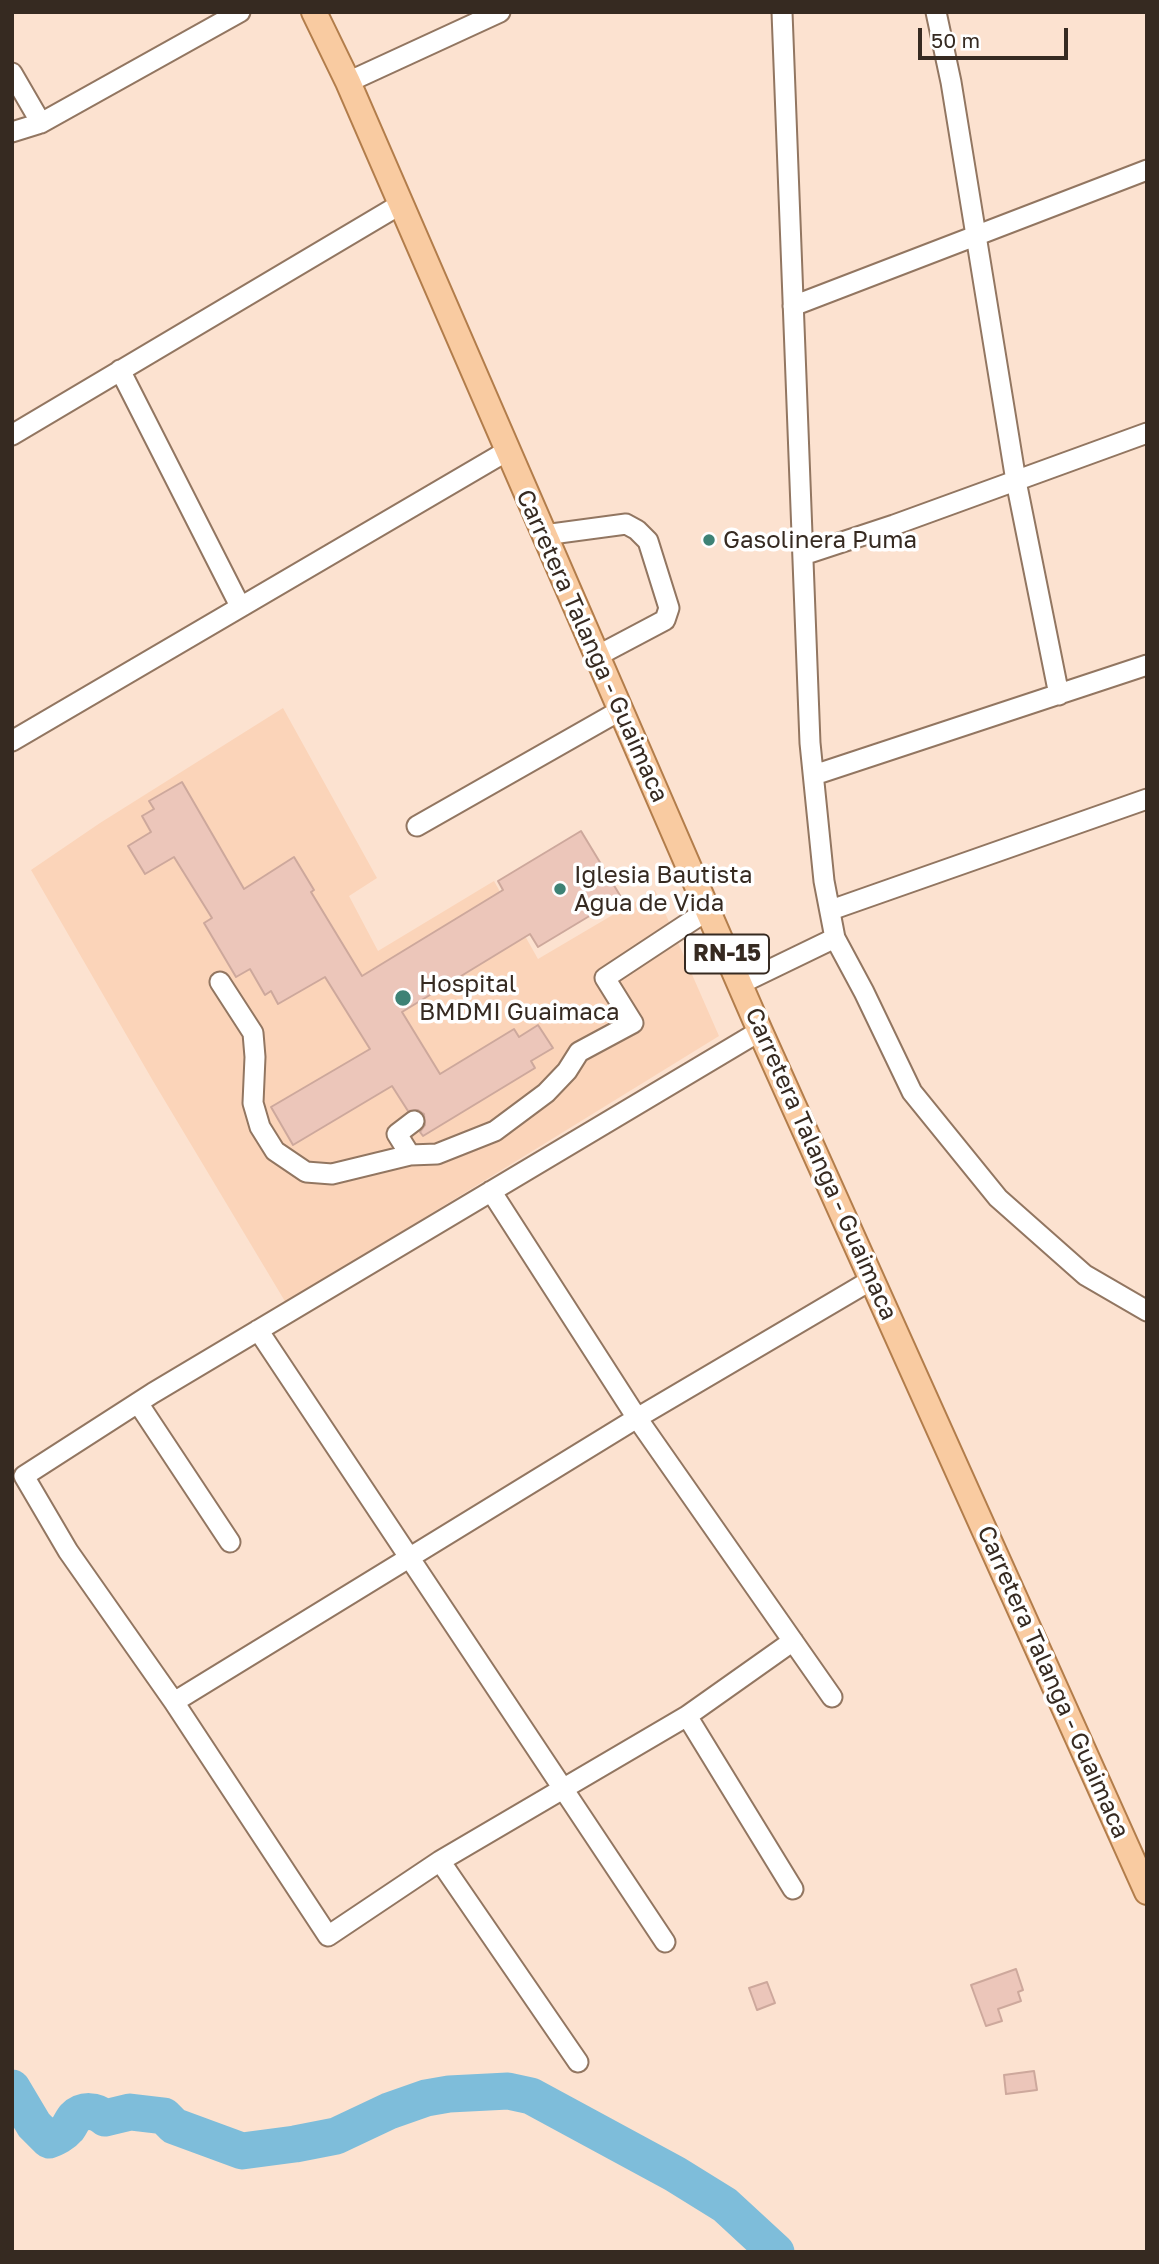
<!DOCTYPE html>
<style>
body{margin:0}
#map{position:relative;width:1159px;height:2264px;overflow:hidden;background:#fce2d0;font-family:"Golos Text",sans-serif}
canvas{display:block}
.frame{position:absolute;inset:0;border:14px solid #362a21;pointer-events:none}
.scale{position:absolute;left:918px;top:28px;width:150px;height:32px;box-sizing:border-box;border:4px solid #362a21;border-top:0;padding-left:9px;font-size:21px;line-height:24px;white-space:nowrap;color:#362a21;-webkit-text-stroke:5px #fff;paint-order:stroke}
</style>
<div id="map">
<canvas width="1159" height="2264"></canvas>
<div class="frame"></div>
<div class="scale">50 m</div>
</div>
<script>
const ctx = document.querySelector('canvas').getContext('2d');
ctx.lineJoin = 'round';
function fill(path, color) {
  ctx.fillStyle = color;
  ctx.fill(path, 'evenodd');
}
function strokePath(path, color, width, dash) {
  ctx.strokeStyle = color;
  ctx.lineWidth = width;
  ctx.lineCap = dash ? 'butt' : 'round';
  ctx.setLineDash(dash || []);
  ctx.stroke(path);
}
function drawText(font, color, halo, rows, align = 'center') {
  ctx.font = font + ' "Golos Text",sans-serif';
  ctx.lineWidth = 7;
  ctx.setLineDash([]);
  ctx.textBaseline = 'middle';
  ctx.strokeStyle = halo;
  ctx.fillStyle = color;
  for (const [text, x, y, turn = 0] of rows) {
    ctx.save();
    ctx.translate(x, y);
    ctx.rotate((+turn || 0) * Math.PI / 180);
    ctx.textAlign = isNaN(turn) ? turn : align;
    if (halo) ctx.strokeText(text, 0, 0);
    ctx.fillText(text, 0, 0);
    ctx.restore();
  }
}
fill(new Path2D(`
 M 283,708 L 377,878 L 349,896 L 378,951 L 494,881 L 538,959 L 655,890 L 719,1036 L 286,1303 L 153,1081 L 31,870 L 100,823 Z`), '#fbd4b9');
strokePath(new Path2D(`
 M 12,2088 L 34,2125 L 49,2140 C 56,2137 63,2134 68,2128 C 69,2127 73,2119 74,2118 C 83,2109 96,2110 105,2118 L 130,2112 L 164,2116 L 174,2126 L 242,2151 L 295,2144 L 336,2136 L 389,2111 L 426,2098 L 449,2094 L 508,2091 L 531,2096 L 675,2174 L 725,2205 L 776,2252`), '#7ebdda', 37);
const building = new Path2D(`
 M 182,782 L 244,889 L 294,857 L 314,890 L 311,892 L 362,976 L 503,890 L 498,881 L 581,831 L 621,897 L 538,947 L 530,934 L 402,1012 L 440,1074 L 514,1029 L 519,1037 L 538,1025 L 553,1048 L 531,1061 L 535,1068 L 423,1136 L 420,1132 L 425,1125 L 424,1114 L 418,1110 L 408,1111 L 392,1086 L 293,1145 L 271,1107 L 370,1049 L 325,977 L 278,1004 L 271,991 L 265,995 L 250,969 L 236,977 L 204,923 L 212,918 L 174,857 L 145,874 L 128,846 L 151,832 L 142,816 L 154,809 L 149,801 Z
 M 1016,1969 L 1023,1990 L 1018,1992 L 1021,2001 L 998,2009 L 1002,2021 L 986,2026 L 971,1985 Z
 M 767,1982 L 775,2003 L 757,2010 L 749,1988 Z
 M 1034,2071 L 1037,2090 L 1006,2094 L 1004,2075 Z`);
fill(building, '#ecc6ba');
strokePath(building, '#cda89c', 2);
const minor = new Path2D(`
 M 782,12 L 810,743 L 824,881 L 835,938 L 864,992 L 912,1092 L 998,1198 L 1085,1275 L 1147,1311
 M 936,12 L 951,82 L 1016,481 L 1059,695
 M 12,73 L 41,123
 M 348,82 L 500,12
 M 12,132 L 41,123 L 240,12
 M 793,306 L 1147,170
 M 120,370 L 240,606
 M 12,435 L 401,204
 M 544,535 L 626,524 L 637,530 L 648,541 L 669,608 L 665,620 L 597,656
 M 803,555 L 894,525 L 1147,433
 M 12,741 L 507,451
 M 814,775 L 1147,665
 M 417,826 L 621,710
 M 831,910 L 1147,799
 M 220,982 L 253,1033 L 255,1057 L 253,1103 L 260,1127 L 275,1151 L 306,1172 L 332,1174 L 410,1155
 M 740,984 L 835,938
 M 760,1031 L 153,1393 L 24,1476 L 68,1551 L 174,1702 L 328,1936 L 440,1861 L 687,1716 L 793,1641
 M 414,1121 L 397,1134 L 410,1155 L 437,1154 L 495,1131 L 546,1093 L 567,1071 L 579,1052 L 633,1023 L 605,978 L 708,910
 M 491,1191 L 637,1418 L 832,1697
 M 258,1330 L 665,1942
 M 138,1403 L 230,1542
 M 174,1702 L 637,1418 L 873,1279
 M 687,1716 L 793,1889
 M 440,1861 L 578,2062`);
const major = new Path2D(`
 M 314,12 L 348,82 L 760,1031 L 1147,1892`);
strokePath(minor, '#927661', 23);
strokePath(major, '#b27d4b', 28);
strokePath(minor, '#fff', 19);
strokePath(major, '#f9cba1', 24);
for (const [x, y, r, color] of [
 [709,540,7,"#3e8275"],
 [560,889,7,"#3e8275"],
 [403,998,9,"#3e8275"]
]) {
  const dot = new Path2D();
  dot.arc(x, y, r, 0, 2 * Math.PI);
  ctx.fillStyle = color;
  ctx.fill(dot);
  strokePath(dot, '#fff', 2.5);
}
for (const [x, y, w] of [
 [727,954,84]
]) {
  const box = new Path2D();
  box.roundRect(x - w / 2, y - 19.5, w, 39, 5);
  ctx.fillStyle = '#fff';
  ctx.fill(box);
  strokePath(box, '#362a21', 2);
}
drawText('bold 23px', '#362a21', null, [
 ["RN-15",727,954]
]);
drawText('24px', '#362a21', '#fff', [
 ["Gasolinera Puma",723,540],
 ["Iglesia Bautista",574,875],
 ["Agua de Vida",574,903],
 ["Hospital",419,984],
 ["BMDMI Guaimaca",419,1012]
], 'left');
drawText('24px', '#362a21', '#fff', [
 ["Carretera Talanga - Guaimaca",592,646,66],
 ["Carretera Talanga - Guaimaca",821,1164,66],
 ["Carretera Talanga - Guaimaca",1053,1682,66]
]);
</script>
